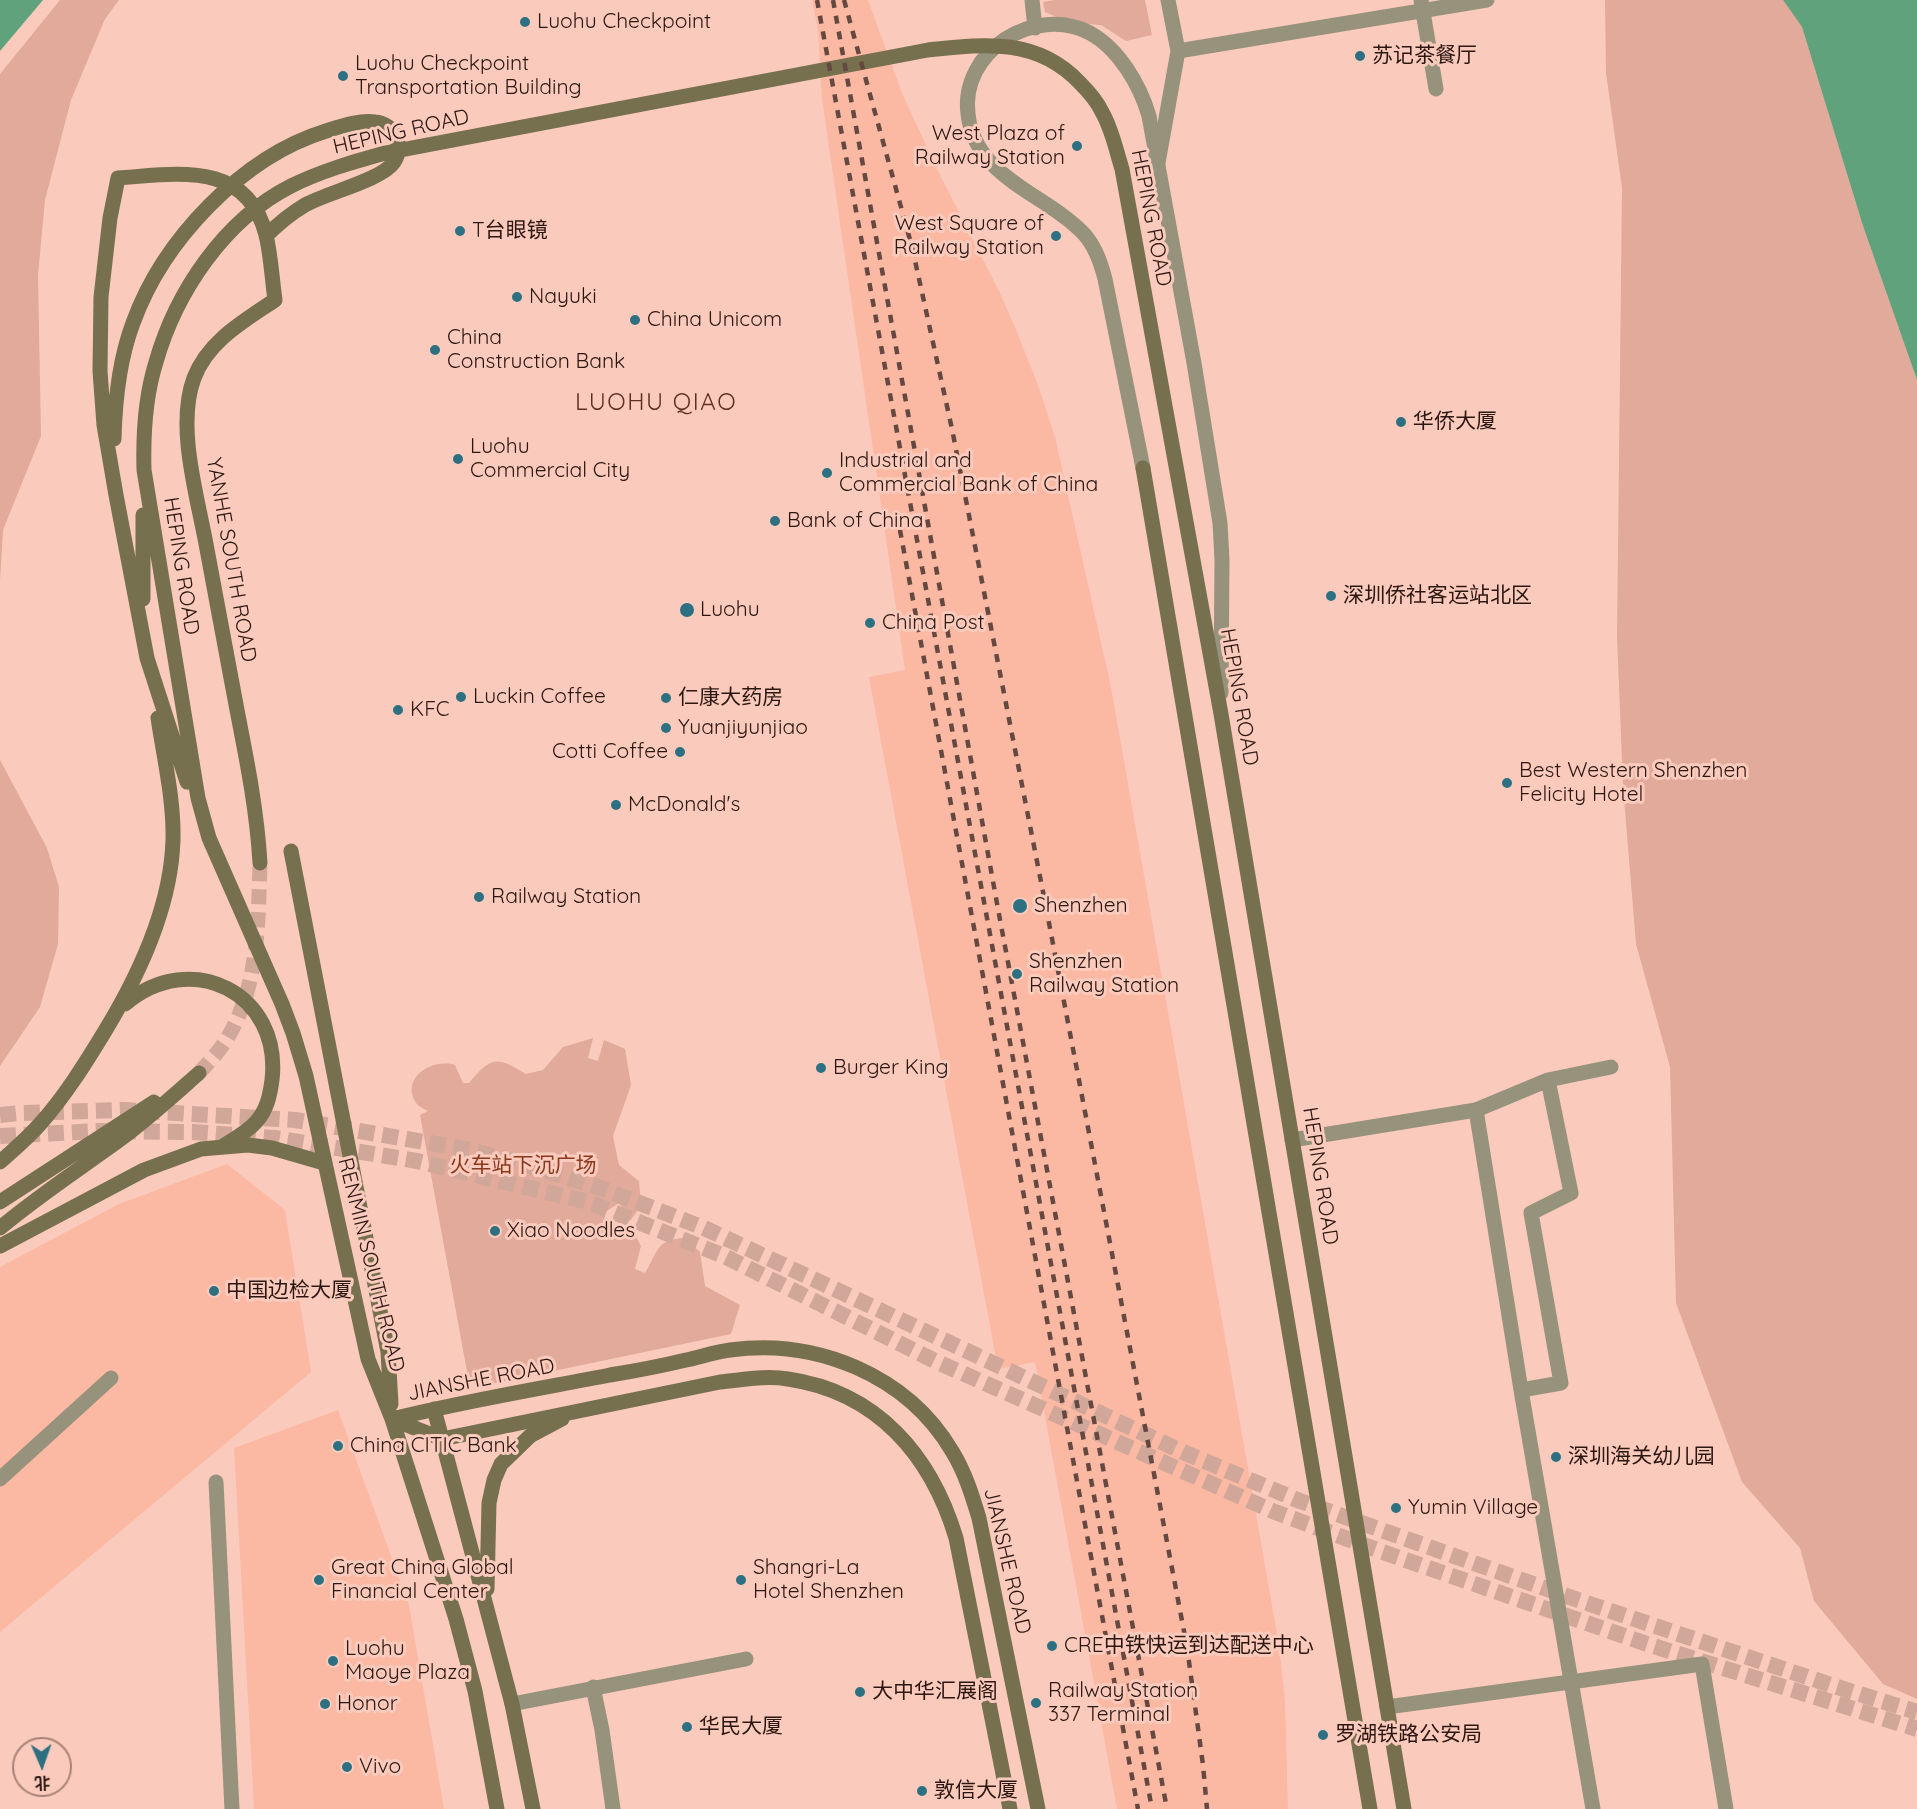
<!DOCTYPE html>
<meta charset="utf-8">
<style>
body{margin:0}
#map{position:relative;width:1917px;height:1809px;overflow:hidden;background:#facbbc;font-family:Quicksand,"Noto Sans SC",sans-serif}
canvas{display:block}
.north{position:absolute;left:12px;top:1737px;width:60px;height:60px;box-sizing:border-box;background:#facbbc;border:2px solid #a78377;border-radius:50%;rotate:178deg;font-size:16px;font-weight:700;line-height:24px;text-align:center;color:#2b1610}
.north::after{content:'';display:block;margin:auto;width:21px;height:27px;background:#2d7082;clip-path:polygon(50% 0,100% 100%,50% 72%,0 100%)}
</style>
<div id="map">
<canvas width="1917" height="1809"></canvas>
<div class="north">北</div>
</div>
<script>
const ctx = document.querySelector('canvas').getContext('2d');
ctx.lineJoin = 'round';
function fill(path, color) {
  ctx.fillStyle = color;
  ctx.fill(path, 'evenodd');
}
function strokePath(path, color, width, dash) {
  ctx.strokeStyle = color;
  ctx.lineWidth = width;
  ctx.lineCap = dash ? 'butt' : 'round';
  ctx.setLineDash(dash || []);
  ctx.stroke(path);
}
function drawText(font, color, halo, rows, align = 'center') {
  ctx.font = font + ' Quicksand,"Noto Sans SC",sans-serif';
  ctx.lineWidth = 6;
  ctx.setLineDash([]);
  ctx.textBaseline = 'middle';
  ctx.strokeStyle = halo;
  ctx.fillStyle = color;
  for (const [text, x, y, turn = 0] of rows) {
    ctx.save();
    ctx.translate(x, y);
    ctx.rotate((+turn || 0) * Math.PI / 180);
    ctx.textAlign = isNaN(turn) ? turn : align;
    if (halo) ctx.strokeText(text, 0, 0);
    ctx.fillText(text, 0, 0);
    ctx.restore();
  }
}
fill(new Path2D(`
 M 812,0 L 868,0 L 902,93 L 936,167 L 999,291 L 1017,332 L 1039,388 L 1055,437 L 1111,687 L 1279,1645 L 1285,1701 L 1288,1809 L 1117,1809 L 1035,1362 L 998,1369 L 869,677 L 905,670 L 822,99 L 818,30 Z
 M 227,1164 L 285,1210 L 311,1372 L 0,1632 L 0,1267 L 119,1204 Z
 M 338,1410 L 409,1605 L 444,1809 L 254,1809 L 234,1448 Z`), '#fbb9a4');
fill(new Path2D(`
 M 60,0 L 119,0 L 105,19 L 71,100 L 45,200 L 38,275 L 41,436 L 3,530 L 0,581 L 0,74 Z
 M 1055,0 L 1145,0 L 1152,35 L 1126,41 L 1101,25 L 1070,23 L 1045,12 L 1043,2 Z
 M 1605,0 L 1783,0 L 1802,27 L 1863,226 L 1917,380 L 1917,1699 L 1883,1684 L 1814,1601 L 1800,1548 L 1742,1482 L 1676,1303 L 1670,1067 L 1636,944 L 1623,786 L 1617,637 L 1622,188 L 1606,73 Z
 M 0,760 L 47,848 L 59,887 L 58,944 L 40,1007 L 0,1066 Z
 M 593,1038 L 588,1058 L 598,1061 L 604,1040 L 625,1049 L 631,1085 L 613,1136 L 619,1165 L 639,1181 L 641,1206 L 630,1221 L 619,1203 L 604,1213 L 609,1233 L 624,1234 L 632,1230 L 641,1246 L 635,1269 L 645,1273 C 658,1252 656,1239 685,1238 L 700,1252 L 705,1286 L 740,1305 L 731,1334 L 491,1384 L 468,1377 L 420,1115 L 428,1111 C 424,1109 418,1106 416,1103 C 400,1078 432,1058 455,1065 L 463,1083 L 469,1083 C 491,1056 497,1056 526,1074 L 543,1070 L 563,1047 Z`), '#e1aa9a');
fill(new Path2D(`
 M 0,0 L 43,0 L 0,51 Z
 M 1783,0 L 1917,0 L 1917,380 L 1863,226 L 1802,27 Z`), '#60a27c');
strokePath(new Path2D(`
 M 199,1073 C 209,1062 220,1051 228,1037 C 259,985 258,922 260,863`), '#d1a79a', 15, [15, 8]);
strokePath(new Path2D(`
 M 0,1115 L 20,1113 L 124,1110 L 295,1120 L 471,1150 L 540,1169 L 598,1187 L 704,1228 L 1183,1452 L 1300,1501 L 1575,1599 L 1834,1686 L 1917,1712
 M 0,1136 L 99,1131 L 193,1132 L 275,1138 L 417,1161 L 588,1202 L 724,1256 L 935,1361 L 1275,1512 L 1377,1550 L 1647,1644 L 1917,1729`), '#d1a79a', 16, [16, 8]);
strokePath(new Path2D(`
 M 1032,0 L 1035,28
 M 1421,0 L 1436,89
 M 1178,51 L 1487,0
 M 1158,163 L 1178,51 L 1168,0
 M 1476,1110 L 1521,1390 L 1593,1809
 M 1292,1140 L 1476,1110 L 1548,1080 L 1611,1067
 M 1521,1390 L 1561,1383 L 1531,1213 L 1571,1193 L 1548,1080
 M 0,1479 L 111,1378
 M 216,1482 L 232,1809
 M 593,1687 L 602,1730 L 613,1809
 M 512,1704 L 746,1659
 M 1387,1707 L 1702,1664 L 1726,1809`), '#97927c', 15);
strokePath(new Path2D(`
 M 1143,468 L 1105,279 C 1101,263 1095,246 1084,234 C 1045,193 975,178 968,114 C 960,52 1034,4 1090,33 C 1119,49 1140,85 1149,116 L 1194,363 L 1220,523 L 1222,560 L 1221,693`), '#97927c', 15);
strokePath(new Path2D(`
 M 114,439 C 115,399 119,360 133,323 C 163,240 242,157 326,131 C 342,126 359,120 375,122 C 394,123 405,146 394,162 C 382,180 326,193 305,205 C 290,214 278,224 266,236
 M 1143,468 L 1370,1809
 M 143,599 L 143,515
 M 187,782 L 147,658 L 116,495 L 104,425 L 100,371 L 101,297 L 110,218 L 118,178 C 177,174 247,160 266,235 C 271,256 272,279 275,300 C 244,321 208,341 194,378 C 176,426 197,495 206,544 C 216,599 227,655 237,710 C 247,761 257,811 260,863
 M 291,851 L 388,1352 L 391,1404
 M 125,1004 C 191,948 282,993 272,1080 C 270,1095 267,1110 256,1122 C 247,1132 234,1139 223,1146
 M 0,1162 C 13,1150 28,1138 40,1124 C 65,1096 85,1064 105,1031 C 139,975 171,908 173,840 C 174,800 164,758 158,718
 M 0,1202 L 154,1102
 M 0,1228 C 38,1196 78,1170 118,1141 C 147,1120 173,1096 199,1073
 M 0,1246 L 144,1170 L 201,1149 L 248,1145 L 272,1148 L 324,1163
 M 434,1409 L 512,1704 L 533,1809
 M 392,1419 C 464,1401 537,1389 610,1375 C 635,1371 661,1366 686,1360 C 700,1357 715,1352 730,1350 C 816,1338 907,1375 952,1451 C 965,1472 972,1495 979,1518 L 1038,1809
 M 392,1419 L 442,1439 L 720,1382 C 742,1380 766,1375 788,1379 C 877,1392 931,1455 956,1538 L 1010,1809
 M 487,1589 L 489,1503 L 494,1480 L 501,1464 L 530,1436 L 562,1419
 M 497,1809 L 475,1691 L 456,1619 L 392,1419 L 368,1359 L 306,1076 L 293,1033 L 282,1004 L 209,838 L 198,798 L 144,470 C 143,434 145,397 156,362 C 176,292 224,220 291,186 C 321,171 353,162 385,153 L 928,50 C 984,44 1037,37 1080,83 C 1088,91 1097,101 1102,112 C 1112,129 1116,150 1122,169 L 1221,714 L 1404,1809`), '#77704f', 15);
strokePath(new Path2D(`
 M 817,0 L 1152,1809
 M 833,0 L 998,909 L 1167,1809
 M 844,0 L 912,247 L 952,429 L 1045,902 L 1187,1647 L 1203,1765 L 1207,1809
 M 897,514 L 1138,1809`), '#654941', 4.5, [8, 8]);
for (const [x, y, r, color] of [
 [525,22,6,"#2d7082"],
 [1360,56,6,"#2d7082"],
 [343,76,6,"#2d7082"],
 [1077,146,6,"#2d7082"],
 [460,231,6,"#2d7082"],
 [1056,236,6,"#2d7082"],
 [517,297,6,"#2d7082"],
 [635,320,6,"#2d7082"],
 [435,350,6,"#2d7082"],
 [1401,422,6,"#2d7082"],
 [458,459,6,"#2d7082"],
 [827,473,6,"#2d7082"],
 [775,521,6,"#2d7082"],
 [1331,596,6,"#2d7082"],
 [687,610,8,"#2d7082"],
 [870,623,6,"#2d7082"],
 [461,697,6,"#2d7082"],
 [666,698,6,"#2d7082"],
 [398,710,6,"#2d7082"],
 [666,728,6,"#2d7082"],
 [680,752,6,"#2d7082"],
 [1507,783,6,"#2d7082"],
 [616,805,6,"#2d7082"],
 [479,897,6,"#2d7082"],
 [1020,906,8,"#2d7082"],
 [1017,974,6,"#2d7082"],
 [821,1068,6,"#2d7082"],
 [495,1231,6,"#2d7082"],
 [214,1291,6,"#2d7082"],
 [338,1446,6,"#2d7082"],
 [1556,1457,6,"#2d7082"],
 [1396,1508,6,"#2d7082"],
 [319,1580,6,"#2d7082"],
 [741,1580,6,"#2d7082"],
 [1052,1646,6,"#2d7082"],
 [333,1661,6,"#2d7082"],
 [860,1692,6,"#2d7082"],
 [1036,1703,6,"#2d7082"],
 [325,1704,6,"#2d7082"],
 [687,1727,6,"#2d7082"],
 [1323,1735,6,"#2d7082"],
 [347,1767,6,"#2d7082"],
 [922,1791,6,"#2d7082"]
]) {
  const dot = new Path2D();
  dot.arc(x, y, r, 0, 2 * Math.PI);
  ctx.fillStyle = color;
  ctx.fill(dot);
  strokePath(dot, '#facbbc', 2);
}
drawText('21px', '#2b1610', '#facbbc', [
 ["Luohu Checkpoint",537,22],
 ["苏记茶餐厅",1372,56],
 ["Luohu Checkpoint",355,64],
 ["Transportation Building",355,88],
 ["West Plaza of",1065,134,"right"],
 ["Railway Station",1065,158,"right"],
 ["West Square of",1044,224,"right"],
 ["Railway Station",1044,248,"right"],
 ["T台眼镜",472,231],
 ["Nayuki",529,297],
 ["China Unicom",647,320],
 ["China",447,338],
 ["Construction Bank",447,362],
 ["华侨大厦",1413,422],
 ["Luohu",470,447],
 ["Commercial City",470,471],
 ["Industrial and",839,461],
 ["Commercial Bank of China",839,485],
 ["Bank of China",787,521],
 ["深圳侨社客运站北区",1343,596],
 ["Luohu",700,610],
 ["China Post",882,623],
 ["Luckin Coffee",473,697],
 ["仁康大药房",678,698],
 ["KFC",410,710],
 ["Yuanjiyunjiao",678,728],
 ["Cotti Coffee",668,752,"right"],
 ["Best Western Shenzhen",1519,771],
 ["Felicity Hotel",1519,795],
 ["McDonald's",628,805],
 ["Railway Station",491,897],
 ["Shenzhen",1034,906],
 ["Shenzhen",1029,962],
 ["Railway Station",1029,986],
 ["Burger King",833,1068],
 ["Xiao Noodles",507,1231],
 ["中国边检大厦",226,1291],
 ["China CITIC Bank",350,1446],
 ["深圳海关幼儿园",1568,1457],
 ["Yumin Village",1408,1508],
 ["Great China Global",331,1568],
 ["Financial Center",331,1592],
 ["Shangri-La",753,1568],
 ["Hotel Shenzhen",753,1592],
 ["CRE中铁快运到达配送中心",1064,1646],
 ["Luohu",345,1649],
 ["Maoye Plaza",345,1673],
 ["Railway Station",1048,1691],
 ["337 Terminal",1048,1715],
 ["大中华汇展阁",872,1692],
 ["Honor",337,1704],
 ["华民大厦",699,1727],
 ["罗湖铁路公安局",1335,1735],
 ["Vivo",359,1767],
 ["敦信大厦",934,1791]
], 'left');
drawText('21px', '#2b1610', '#facbbc', [
 ["HEPING ROAD",401,132,-13],
 ["HEPING ROAD",1151,218,79],
 ["YANHE SOUTH ROAD",231,560,80],
 ["HEPING ROAD",181,566,81],
 ["HEPING ROAD",1239,697,80],
 ["HEPING ROAD",1320,1176,81],
 ["RENMIN SOUTH ROAD",371,1265,76],
 ["JIANSHE ROAD",481,1380,-11],
 ["JIANSHE ROAD",1007,1561,77]
]);
drawText('21px', '#8a381e', '#facbbc', [
 ["火车站下沉广场",523,1166]
]);
ctx.letterSpacing = '1.5px';
drawText('24px', '#5f3022', '#facbbc', [
 ["LUOHU QIAO",656,403]
]);
ctx.letterSpacing = '0px';
</script>
